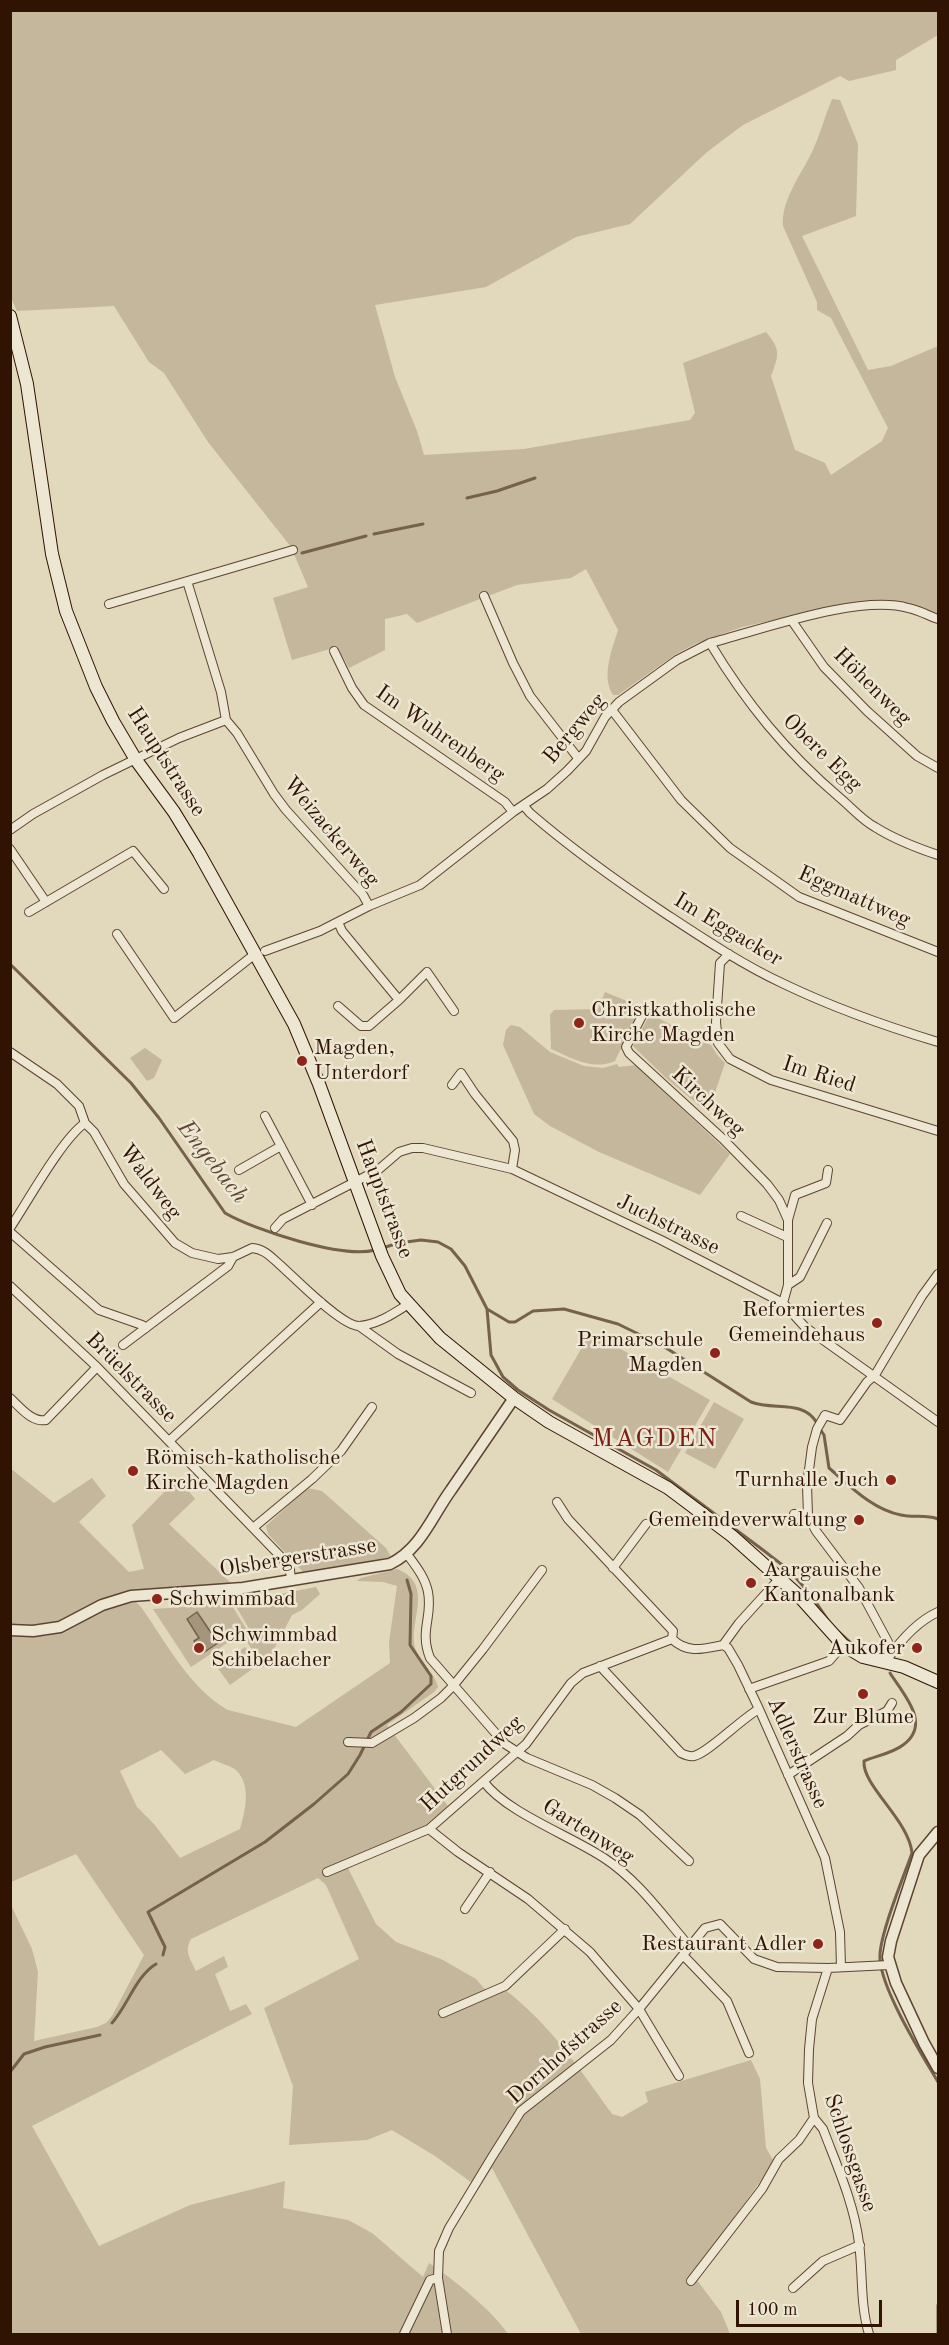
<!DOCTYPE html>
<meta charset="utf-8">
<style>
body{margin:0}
#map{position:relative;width:949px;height:2345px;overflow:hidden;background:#e2d8bb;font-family:"Old Standard TT",serif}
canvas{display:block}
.frame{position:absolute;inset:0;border:12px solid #301303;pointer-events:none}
.scale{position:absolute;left:736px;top:2300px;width:146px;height:27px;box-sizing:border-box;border:3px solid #301303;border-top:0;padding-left:8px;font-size:18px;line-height:21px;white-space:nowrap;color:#301303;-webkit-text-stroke:4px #ece6d3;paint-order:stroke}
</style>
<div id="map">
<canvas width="949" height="2345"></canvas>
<div class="frame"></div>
<div class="scale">100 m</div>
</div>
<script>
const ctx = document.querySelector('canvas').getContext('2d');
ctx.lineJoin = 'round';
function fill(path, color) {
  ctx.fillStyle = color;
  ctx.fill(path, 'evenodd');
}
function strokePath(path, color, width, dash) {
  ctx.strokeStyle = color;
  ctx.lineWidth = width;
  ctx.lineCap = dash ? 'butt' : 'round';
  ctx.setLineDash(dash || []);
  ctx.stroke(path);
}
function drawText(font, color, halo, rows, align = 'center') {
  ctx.font = font + ' "Old Standard TT",serif';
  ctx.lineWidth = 5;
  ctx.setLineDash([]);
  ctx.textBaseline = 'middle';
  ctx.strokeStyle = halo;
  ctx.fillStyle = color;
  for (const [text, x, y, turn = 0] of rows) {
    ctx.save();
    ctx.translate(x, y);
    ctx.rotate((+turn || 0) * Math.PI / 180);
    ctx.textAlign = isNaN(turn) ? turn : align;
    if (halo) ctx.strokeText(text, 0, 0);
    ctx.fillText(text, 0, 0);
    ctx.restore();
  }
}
fill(new Path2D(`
 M 10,11 L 938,11 L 938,35 L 896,60 L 896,70 L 849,81 L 840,76 L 743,125 L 707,152 L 630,224 L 576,237 L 486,287 L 375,305 L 395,377 L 417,431 L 424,455 L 524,449 L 690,420 L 695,413 L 683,363 L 766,332 C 781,349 779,356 771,376 L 795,450 L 825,463 L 831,475 L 882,441 L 888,428 L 831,318 L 817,310 L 817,302 L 783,226 C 781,200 801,175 812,152 C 820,135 825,116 832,99 L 840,100 L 858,144 L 856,216 L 802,236 L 868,370 L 891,366 L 938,346 L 938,616 L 905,604 L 788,617 L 742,627 L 695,644 L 676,654 L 618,695 L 613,695 C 601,676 612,650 618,630 L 586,569 L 571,578 L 517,585 L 417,623 L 407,614 L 385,619 L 385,650 L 349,668 L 337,647 L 292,660 L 273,598 L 308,587 L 291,547 L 208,442 L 164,373 L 149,362 L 114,306 L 17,311 L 10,296 Z
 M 605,992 L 641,1007 L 615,1061 C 592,1071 572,1058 551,1049 L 550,1015 L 554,1010 L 598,1009 Z
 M 650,1014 L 711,1045 L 717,1055 L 725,1063 L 708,1113 L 666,1078 L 633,1046 Z
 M 511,1025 L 520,1027 L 550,1052 L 584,1066 L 603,1068 L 617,1064 L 619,1067 L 636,1065 L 730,1154 L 700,1195 L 599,1152 L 550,1126 L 534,1114 L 503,1045 L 506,1030 Z
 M 145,1048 L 162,1060 L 154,1078 L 147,1081 L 130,1058 Z
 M 591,1332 L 710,1400 L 668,1472 L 552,1399 Z
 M 714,1402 L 744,1419 L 715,1469 L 685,1453 Z
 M 10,1468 L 54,1503 L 92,1478 L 106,1496 L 79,1522 L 129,1572 L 144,1569 L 132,1525 L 178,1478 L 195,1499 L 169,1524 L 233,1585 L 117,1594 L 68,1618 L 51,1624 L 36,1626 L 11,1624 Z
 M 307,1488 L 322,1491 L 386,1548 L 391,1557 L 304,1573 L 268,1534 L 266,1526 Z
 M 397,1569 C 437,1585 406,1624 416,1650 C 420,1664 435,1673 438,1687 L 434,1692 L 387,1725 L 448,1806 L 423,1827 L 347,1866 L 376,1924 L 396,1942 L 441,1959 L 476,1979 L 490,1995 L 504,1989 C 551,2025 578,2067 612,2114 L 622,2117 L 648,2102 L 645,2092 L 751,2060 L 760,2079 L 766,2148 L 773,2160 L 767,2172 L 715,2244 L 713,2260 L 696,2279 L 721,2312 L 730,2334 L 581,2334 L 492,2168 L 479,2188 L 435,2156 L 392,2130 L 367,2140 L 289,2145 L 293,2086 L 264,2008 L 359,1959 L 326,1885 L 318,1878 L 191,1939 C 184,1952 190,1958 196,1971 L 224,1956 L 228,1967 L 215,1974 L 230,2011 L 246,2004 L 252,2014 L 32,2126 L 99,2246 L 190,2205 L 285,2181 L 283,2208 L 348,2220 L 372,2233 L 423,2277 L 429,2263 C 453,2279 493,2311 508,2334 L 11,2334 L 10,1903 L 32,1949 L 38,1972 L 34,2041 L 97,2027 L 106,2023 L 112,2016 L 144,1955 L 76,1854 L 11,1882 L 11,1634 L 47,1636 L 114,1606 L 135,1601 L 141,1607 C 166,1642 190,1689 228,1710 L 296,1727 L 390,1663 L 389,1642 L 397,1586 L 383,1582 L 357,1581 L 361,1578 ZM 161,1750 L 185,1774 L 214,1760 C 220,1763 231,1766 236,1770 C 252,1786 245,1811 240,1829 L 180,1858 L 154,1824 L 137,1807 L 120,1771 Z
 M 316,1587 L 320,1594 L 302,1610 L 292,1615 L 264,1668 L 247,1642 L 251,1632 L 234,1603 Z
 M 231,1604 L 247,1630 L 191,1667 L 153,1609 Z
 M 245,1647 L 258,1665 L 230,1685 L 217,1667 Z`), '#c4b79c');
const water = new Path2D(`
 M 197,1612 L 218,1643 L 203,1653 L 201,1650 L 198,1652 L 193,1646 L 196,1644 L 194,1641 L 199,1638 L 187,1619 Z`);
fill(water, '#a5957c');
strokePath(water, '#76614c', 1.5);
strokePath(new Path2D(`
 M 467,498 L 497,491 L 535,478
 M 374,534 L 423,524
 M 302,553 L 366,536
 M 10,964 L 131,1083 L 159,1118 L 225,1213 C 254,1230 343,1259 375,1250
 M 382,1248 L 399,1243 L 421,1240 L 438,1242 L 451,1249 L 465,1266 L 487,1309 L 491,1355 L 503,1377 L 518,1390 L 549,1410 L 656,1470 L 763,1550 L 790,1571 L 811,1595 L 828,1620
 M 487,1309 L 509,1322 L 515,1322 L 533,1311 L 564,1309 L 618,1324 L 663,1346 L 751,1402 C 774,1411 803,1399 817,1423
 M 820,1429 L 824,1435 L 829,1468 C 850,1486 873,1510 901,1515 C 914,1518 926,1514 938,1519
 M 839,1632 L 850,1642 L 866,1651
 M 890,1673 C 904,1695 932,1724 903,1745 C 893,1753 876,1756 864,1761 C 862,1786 909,1820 912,1853 C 904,1876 878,1938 880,1959 C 882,1991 921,2053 938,2082
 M 163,1955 L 165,1947 L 148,1912 L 265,1842 L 314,1804 L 348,1774 L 360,1755 L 371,1732 L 401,1712 L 431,1684 L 431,1676 L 410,1645 L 411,1594 L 407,1580
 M 112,2023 C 128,2005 136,1976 156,1964
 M 10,2072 L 24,2054 L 45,2047 L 100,2035
 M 938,2305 L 938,2334`), '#76614c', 3);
const minor = new Path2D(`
 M 187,581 L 221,692 L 226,720 L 237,733 L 274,794 L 286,810 L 363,895 L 369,906
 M 484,596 L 513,663 L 530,696 L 578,758
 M 109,604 L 293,550
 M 792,621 L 824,667 L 867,711 L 917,756 L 938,768
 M 710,643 C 746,703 786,752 840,798 C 851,807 862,820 875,827 C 894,839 917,848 938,855
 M 334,651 L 352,688 L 364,705 L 505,802 L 513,812
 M 612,710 L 681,800 L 730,848 L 799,897 L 938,952
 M 524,806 L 530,813 C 573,850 618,882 666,914 C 704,939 743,965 784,984 C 834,1008 885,1026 938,1042
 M 10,830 L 33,814 L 103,775 L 179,738 L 226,720
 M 10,849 L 46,902
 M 29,912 L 133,851 L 164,889
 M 338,922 L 342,931 L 399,1000
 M 117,934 L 174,1018 L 255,954
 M 265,951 L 320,931 L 369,906 L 420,885 L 513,812 L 547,789 L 567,771 L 586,751 L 605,717 L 619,702 L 677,660 L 710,643 C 761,630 859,594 908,608 C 919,610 929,616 938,619
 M 729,954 L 720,963 L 716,1022 L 718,1043 L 730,1059 L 771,1080 L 938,1131
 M 338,1006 L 361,1026 L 369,1026 L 399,1000 L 427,972 L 454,1011
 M 646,1008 L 626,1047 L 629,1053 L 723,1139 L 767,1184 L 779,1200 L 788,1220 L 788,1285 L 783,1303
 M 10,1052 L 57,1084 L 79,1106 L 85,1123 L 94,1132 L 124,1184 L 175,1243 L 192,1253 L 218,1259 L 233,1257 L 252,1248 C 264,1249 270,1256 279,1264 C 294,1277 343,1328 360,1326 C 378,1324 393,1314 407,1305
 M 452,1085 L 461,1073 L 475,1094 L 513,1141 L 515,1150 L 512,1169
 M 265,1116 L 312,1205
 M 239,1170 L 281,1146
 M 741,1216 L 787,1237
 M 788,1220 L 795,1195 L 826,1183 L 828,1170
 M 10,1228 C 28,1201 62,1139 85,1123
 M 275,1228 L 283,1219 L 378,1170 L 399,1152 L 412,1148 L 423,1148 L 512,1169 L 661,1240 L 783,1303 L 805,1327 L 938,1422
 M 10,1232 L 99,1310 L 142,1325 L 146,1328
 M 788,1285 L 800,1277 L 827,1223
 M 10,1286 L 97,1367 L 253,1528 L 283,1559 L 290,1570 L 291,1580
 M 359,1326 L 398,1354 L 471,1393
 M 123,1345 L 228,1266 L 233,1257
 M 10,1398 C 20,1407 32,1423 46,1420 L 97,1367
 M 169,1441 L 321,1302
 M 557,1502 L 568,1519 L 673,1631 L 672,1639
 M 794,1514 L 808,1516
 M 253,1528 L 312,1479 L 341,1451 L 372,1407
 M 407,1554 C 415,1565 425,1577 428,1592 C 433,1617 419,1630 430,1658 L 505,1744 L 527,1758 L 592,1785 L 615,1798 L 640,1815 L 689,1861
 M 613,1568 L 646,1524
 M 723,1645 L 728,1648 L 738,1665 L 759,1709 L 825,1858 L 840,1932 L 841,1967
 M 723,1645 L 739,1623 L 780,1578
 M 887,1660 C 900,1641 916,1622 938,1612
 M 885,1663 L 888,1642 L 859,1588 L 816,1531 L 808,1516 L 807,1485 L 812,1447 L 817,1429 L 825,1415 L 840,1420 L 867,1382 L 875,1375 L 922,1296 L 938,1274
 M 600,1666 L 681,1753 C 685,1755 689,1757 694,1756 C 708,1753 741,1719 759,1709
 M 749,1689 L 829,1661 L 843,1645
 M 348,1742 L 372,1743 L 414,1718 L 441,1698 L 453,1686 L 483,1649 L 542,1570
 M 788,1775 L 847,1736 L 859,1725 L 887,1711 L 892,1703
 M 484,1782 C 506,1812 571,1836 604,1858 C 638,1880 663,1916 690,1947
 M 429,1829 L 458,1852 L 528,1899 L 590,1952 L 639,2009 L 679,2076
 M 327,1872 L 429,1829 L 526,1744 L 571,1683 L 583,1673 L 672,1639 C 688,1654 703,1649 723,1645
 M 465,1909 L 490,1872
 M 683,1955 L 727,2001 L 749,2053
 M 828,1968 L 812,2019 L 809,2049 L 808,2083 L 814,2118 L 823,2129 C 837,2166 854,2203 859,2243 C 863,2273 860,2305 869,2334
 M 443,2013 L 505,1986 L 565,1929
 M 691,2281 L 762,2189 L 779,2159 L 799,2140 L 814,2118
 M 793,2288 L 823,2261 L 860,2245
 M 404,2334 L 430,2280 L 438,2278
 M 447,2334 L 438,2278 L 439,2251 L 449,2228 L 492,2157 L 521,2111 L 611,2040 L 639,2009 L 705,1928 L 720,1924 L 754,1959 L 777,1967 L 828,1968 L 889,1965`);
const tertiary = new Path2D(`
 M 10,1630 L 33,1631 L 60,1627 L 102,1605 L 131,1596 L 243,1588 L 390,1564 C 421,1549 432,1516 451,1490 C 472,1459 493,1429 514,1398
 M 938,1832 L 919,1855 L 891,1941 L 888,1957 L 896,1983 L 924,2043 L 938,2068`);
const secondary = new Path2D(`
 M 10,316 L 27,384 L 52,554 L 66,611 L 96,687 L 113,721 L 136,760 L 174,812 L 199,853 L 294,1024 L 319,1084 L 382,1256 L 400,1294 L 440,1338 L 514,1398 L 549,1422 L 668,1488 L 732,1536 L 799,1596 L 843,1645 L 863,1657 L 904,1667 L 938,1682`);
strokePath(minor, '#5c4431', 10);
strokePath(tertiary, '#5c4431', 13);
strokePath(secondary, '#301303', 14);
strokePath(minor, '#ece6d3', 8);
strokePath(tertiary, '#ece6d3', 10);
strokePath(secondary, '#ece6d3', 12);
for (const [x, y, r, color] of [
 [579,1023,6,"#8f2418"],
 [302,1061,6,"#8f2418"],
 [877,1323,6,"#8f2418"],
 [715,1353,6,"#8f2418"],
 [133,1471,6,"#8f2418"],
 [891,1480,6,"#8f2418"],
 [859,1520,6,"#8f2418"],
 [751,1583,6,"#8f2418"],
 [157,1599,6,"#8f2418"],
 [199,1648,6,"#8f2418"],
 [917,1648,6,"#8f2418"],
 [863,1694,6,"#8f2418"],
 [818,1944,6,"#8f2418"]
]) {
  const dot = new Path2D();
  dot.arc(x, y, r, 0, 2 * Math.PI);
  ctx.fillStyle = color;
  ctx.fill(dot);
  strokePath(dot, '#ece6d3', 2);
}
drawText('22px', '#301303', '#ece6d3', [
 ["Höhenweg",872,687,45],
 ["Bergweg",575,729,-50],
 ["Im Wuhrenberg",440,734,35],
 ["Obere Egg",822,753,44],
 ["Hauptstrasse",166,762,57],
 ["Weizackerweg",331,832,50],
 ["Eggmattweg",854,897,24],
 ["Im Eggacker",728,930,31],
 ["Im Ried",819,1075,18],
 ["Kirchweg",708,1102,43],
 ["Waldweg",150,1182,53],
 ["Hauptstrasse",384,1199,69],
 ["Juchstrasse",668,1225,26],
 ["Brüelstrasse",131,1378,45],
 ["Olsbergerstrasse",298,1558,-9],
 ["Adlerstrasse",797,1753,66],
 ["Hutgrundweg",472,1764,-43],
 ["Gartenweg",588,1832,32],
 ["Dornhofstrasse",565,2052,-42],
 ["Schlossgasse",850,2153,71]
]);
drawText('22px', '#301303', '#ece6d3', [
 ["Christkatholische",591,1010],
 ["Kirche Magden",591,1035],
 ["Magden,",314,1048],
 ["Unterdorf",314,1073],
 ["Reformiertes",865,1310,"right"],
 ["Gemeindehaus",865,1335,"right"],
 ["Primarschule",703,1340,"right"],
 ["Magden",703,1365,"right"],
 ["Römisch-katholische",145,1458],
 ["Kirche Magden",145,1483],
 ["Turnhalle Juch",879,1480,"right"],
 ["Gemeindeverwaltung",847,1520,"right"],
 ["Aargauische",763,1570],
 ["Kantonalbank",763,1595],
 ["Schwimmbad",169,1599],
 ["Schwimmbad",211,1635],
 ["Schibelacher",211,1660],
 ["Aukofer",905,1648,"right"],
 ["Zur Blume",863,1717,"center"],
 ["Restaurant Adler",806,1944,"right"]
], 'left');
drawText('italic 24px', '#5f4733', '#ece6d3', [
 ["Engebach",212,1162,52]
]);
ctx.letterSpacing = '1.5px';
drawText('26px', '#7a1f14', '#ece6d3', [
 ["MAGDEN",655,1439]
]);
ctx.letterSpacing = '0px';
</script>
